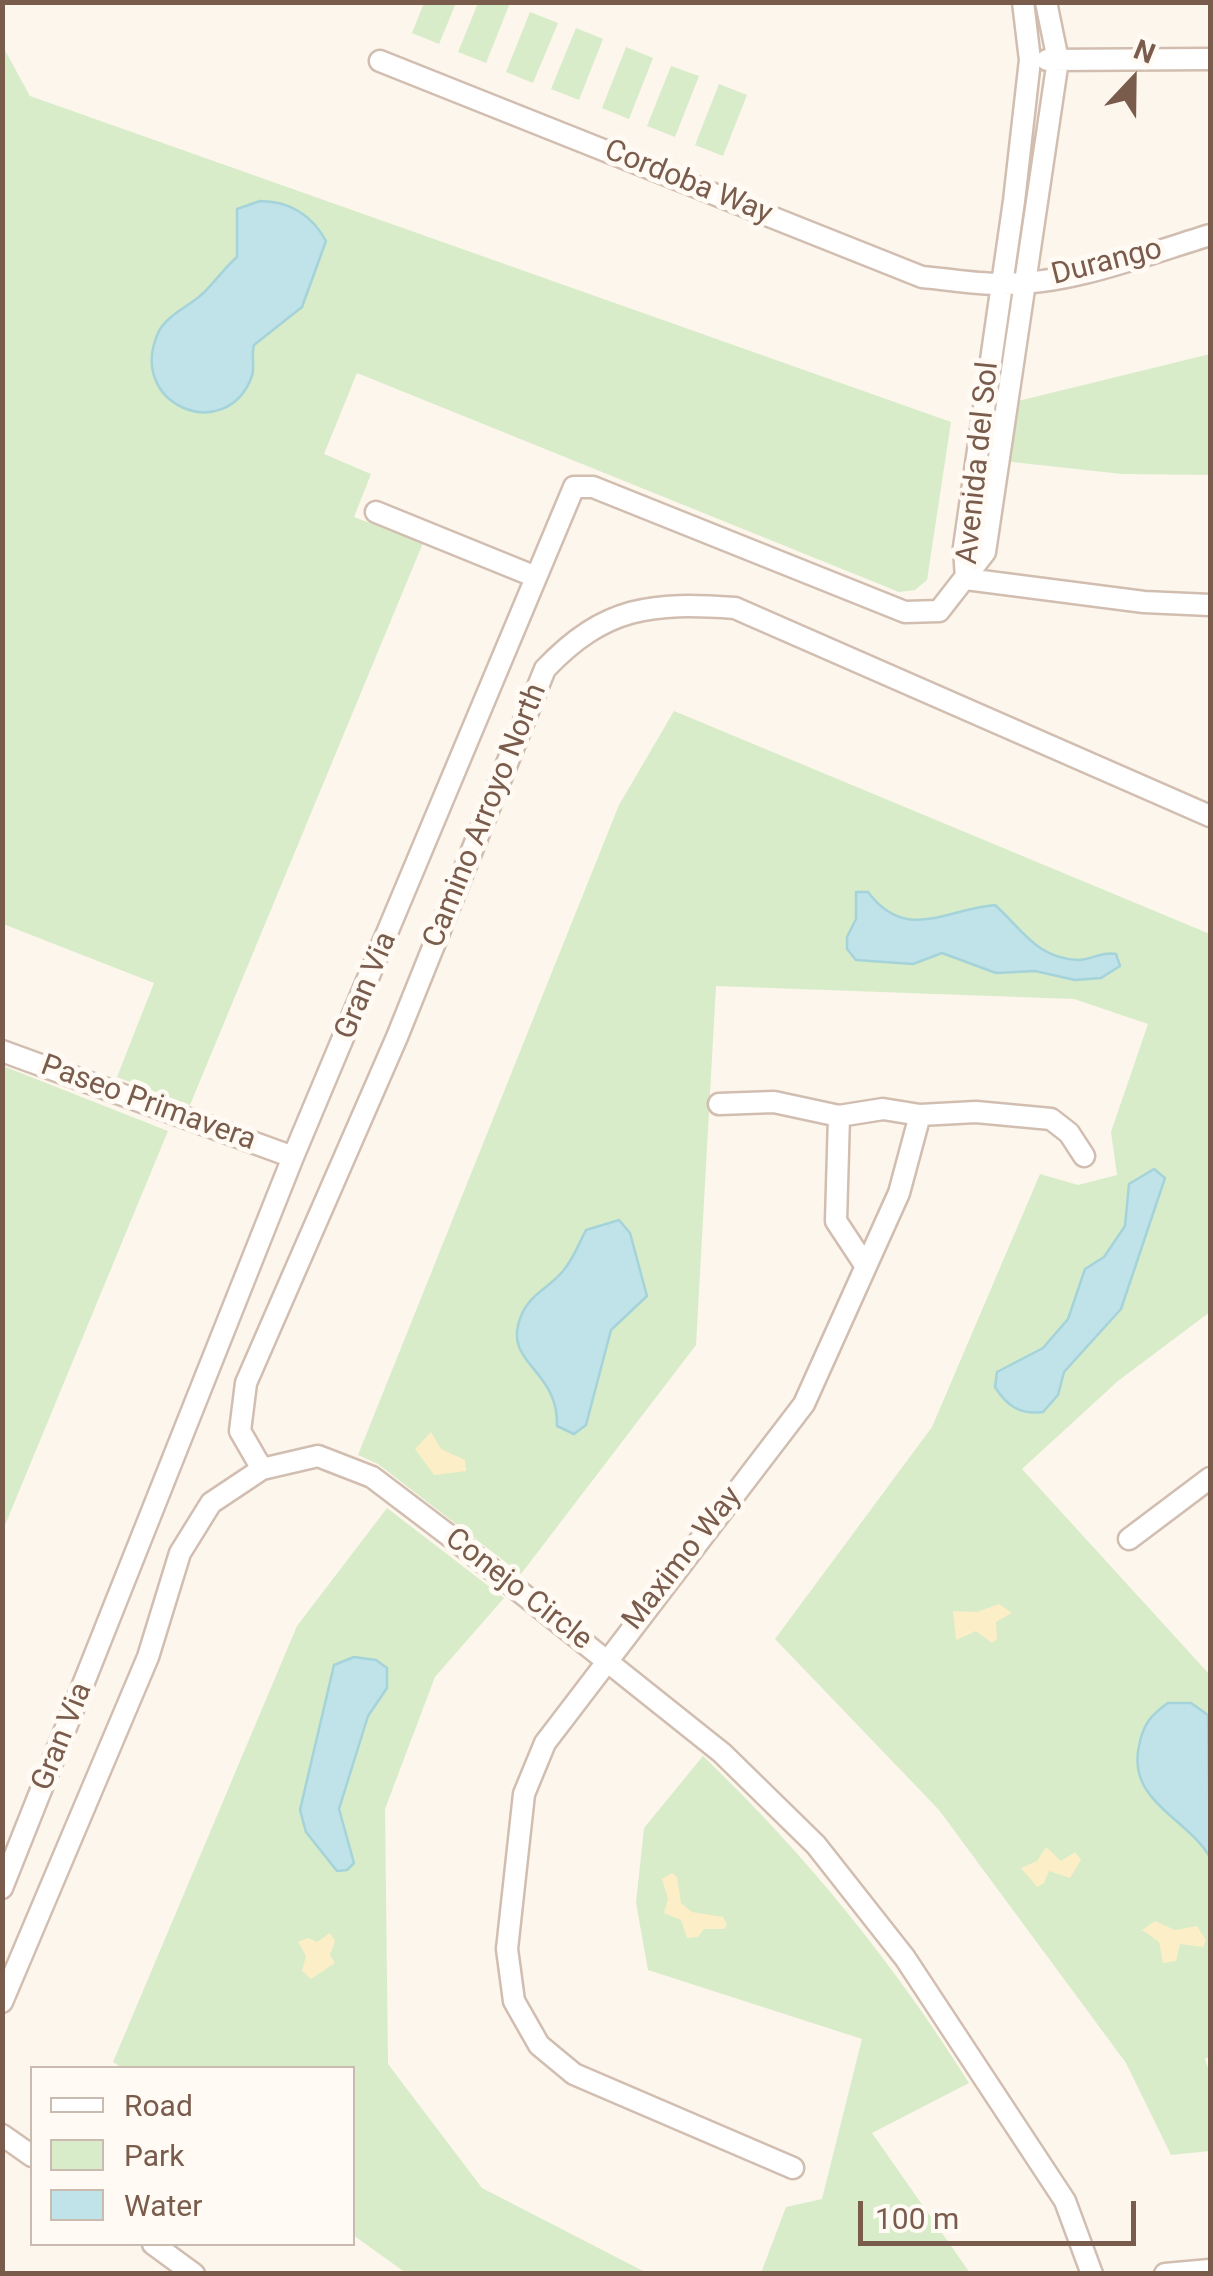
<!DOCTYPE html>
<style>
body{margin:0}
#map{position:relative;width:1213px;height:2276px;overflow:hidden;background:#fdf6ec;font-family:Roboto,sans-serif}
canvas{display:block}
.frame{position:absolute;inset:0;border:5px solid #7a5c4d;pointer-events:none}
.legend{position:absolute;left:30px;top:2066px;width:325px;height:180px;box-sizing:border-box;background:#fffaf3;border:2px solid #cabbb1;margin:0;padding:12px 18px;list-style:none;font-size:30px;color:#7a5c4d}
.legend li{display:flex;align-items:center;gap:20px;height:50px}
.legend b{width:50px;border:2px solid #cabbb1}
.north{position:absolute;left:1083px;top:30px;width:100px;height:100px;-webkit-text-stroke:8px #fffaf3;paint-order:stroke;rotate:22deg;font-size:28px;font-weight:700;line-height:40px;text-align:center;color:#7a5c4d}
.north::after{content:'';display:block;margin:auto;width:35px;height:45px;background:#7a5c4d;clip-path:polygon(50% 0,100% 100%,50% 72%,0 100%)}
.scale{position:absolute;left:858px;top:2201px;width:278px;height:45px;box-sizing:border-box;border:5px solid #7a5c4d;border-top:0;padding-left:12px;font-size:30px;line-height:35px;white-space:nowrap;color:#7a5c4d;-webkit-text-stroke:8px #fffaf3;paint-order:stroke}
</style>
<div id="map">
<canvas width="1213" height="2276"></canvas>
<div class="frame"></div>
<ul class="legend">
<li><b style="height:12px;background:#fff"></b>Road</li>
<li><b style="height:28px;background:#d8ecc9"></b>Park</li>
<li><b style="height:28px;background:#bfe3e8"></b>Water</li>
</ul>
<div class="north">N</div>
<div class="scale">100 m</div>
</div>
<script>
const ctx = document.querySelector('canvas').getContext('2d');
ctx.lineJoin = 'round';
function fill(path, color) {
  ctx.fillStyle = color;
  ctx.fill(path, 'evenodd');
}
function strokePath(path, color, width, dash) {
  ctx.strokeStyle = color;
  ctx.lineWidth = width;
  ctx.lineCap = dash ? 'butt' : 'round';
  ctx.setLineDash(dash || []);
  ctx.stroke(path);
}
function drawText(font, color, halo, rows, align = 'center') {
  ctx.font = font + ' Roboto,sans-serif';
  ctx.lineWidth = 10;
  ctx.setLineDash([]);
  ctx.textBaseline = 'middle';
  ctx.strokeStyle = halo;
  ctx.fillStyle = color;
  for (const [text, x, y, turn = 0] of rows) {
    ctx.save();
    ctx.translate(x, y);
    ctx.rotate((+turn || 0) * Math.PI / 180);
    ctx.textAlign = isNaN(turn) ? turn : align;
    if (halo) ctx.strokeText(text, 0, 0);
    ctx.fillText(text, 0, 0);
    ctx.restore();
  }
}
fill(new Path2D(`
 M 424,3 L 456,3 L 439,44 L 412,33 Z
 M 478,3 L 510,3 L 486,63 L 458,52 Z
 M 530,12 L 558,23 L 533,83 L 506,72 Z
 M 576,28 L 603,39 L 579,100 L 551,89 Z
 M 2,45 L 30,96 L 951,422 L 927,580 L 915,590 L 899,592 L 357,373 L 324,454 L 371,474 L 354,517 L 423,543 L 190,1105 L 117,1077 L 154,983 L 3,924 Z
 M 626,47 L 653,58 L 629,119 L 602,108 Z
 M 671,66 L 699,76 L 675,137 L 647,126 Z
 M 719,84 L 747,95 L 723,156 L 695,145 Z
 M 1210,354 L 1210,475 L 1122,474 L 1003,461 L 1010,403 Z
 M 674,711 L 1210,934 L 1210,1312 L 1118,1381 L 1022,1469 L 1210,1675 L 1210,2056 L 1205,2059 L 1210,2074 L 1210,2151 L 1171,2155 L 1126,2063 L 939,1810 L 775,1639 L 932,1427 L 1040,1174 L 1078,1185 L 1117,1175 L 1111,1132 L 1148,1024 L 1074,999 L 716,986 L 696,1345 L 521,1574 L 378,1464 L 358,1455 L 619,805 Z
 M 3,1066 L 168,1131 L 3,1530 Z
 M 387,1508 L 504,1598 L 435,1677 L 385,1809 L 388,2064 L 482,2188 L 647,2273 L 406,2273 L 353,2235 L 352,2068 L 122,2068 L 113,2062 L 297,1626 Z
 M 703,1756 C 806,1855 893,1962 969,2083 L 872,2133 L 970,2273 L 761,2273 L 786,2207 L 822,2199 L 862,2039 L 648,1970 L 636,1903 L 644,1828 Z`), '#d8ecc9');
fill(new Path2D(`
 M 431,1432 L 441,1449 L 465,1460 L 466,1471 L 434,1475 L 415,1449 Z
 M 999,1604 L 1012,1613 L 996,1622 L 997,1639 L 992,1643 L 976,1631 L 956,1640 L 953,1611 L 977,1612 Z
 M 1046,1847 L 1061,1861 L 1075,1852 L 1081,1860 L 1070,1878 L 1049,1871 L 1044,1883 L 1037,1887 L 1021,1868 L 1037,1861 Z
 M 672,1873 L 677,1877 L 681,1903 L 692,1912 L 723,1917 L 727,1925 L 724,1929 L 704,1929 L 698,1937 L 687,1938 L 681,1920 L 664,1913 L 668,1899 L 662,1879 Z
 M 1155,1921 L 1175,1930 L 1197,1926 L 1206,1940 L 1203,1947 L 1180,1944 L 1176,1961 L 1163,1963 L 1159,1942 L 1142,1930 Z
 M 330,1933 L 335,1941 L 330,1955 L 335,1963 L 311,1979 L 302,1971 L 306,1956 L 298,1942 L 308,1938 L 317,1942 Z`), '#fcefc7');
const water = new Path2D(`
 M 260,201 C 289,201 312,215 326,241 L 302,307 L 254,345 C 251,355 255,367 252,376 C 226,447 124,404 159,331 C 167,316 187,307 200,296 C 213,285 223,269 237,257 L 237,209 Z
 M 856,892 L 868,892 C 906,943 946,909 995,905 C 1023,930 1036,958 1078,960 C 1092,960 1101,951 1116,954 L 1120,966 L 1101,978 L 1075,980 L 1035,971 L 996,973 L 942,953 L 913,964 L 856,960 L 847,949 L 847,937 L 856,919 Z
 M 1154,1169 L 1165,1178 L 1121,1309 L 1064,1372 L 1058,1395 L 1043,1412 C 1020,1415 1007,1406 995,1387 L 997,1372 L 1043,1348 L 1068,1319 L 1085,1269 L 1104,1257 L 1125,1226 L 1129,1184 Z
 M 619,1220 L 630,1233 L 647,1296 L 611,1330 L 586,1425 L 574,1434 L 557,1426 C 559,1368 501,1364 521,1316 C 530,1294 549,1288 563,1271 C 573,1260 579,1243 586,1230 Z
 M 354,1657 L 376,1660 L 387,1668 L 387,1688 L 368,1716 L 339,1809 L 354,1863 L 347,1870 L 337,1871 L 306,1832 L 300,1810 L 334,1665 Z
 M 1168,1703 L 1191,1703 L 1208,1715 L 1210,1857 C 1186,1817 1127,1801 1139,1746 C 1143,1724 1151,1715 1168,1703 Z`);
fill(water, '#bfe3e8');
strokePath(water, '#a5d3da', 2.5);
const minor = new Path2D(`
 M 1047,60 L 1210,59
 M 380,61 L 922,277 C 947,279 974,284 999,284 C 1070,285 1144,255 1210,235
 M 376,512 L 536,577
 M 966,579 L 964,547 L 1014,201 L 1030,60 L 1023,2
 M 966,579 L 1144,602 L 1210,605
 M 2,1051 L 293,1157
 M 719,1104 L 774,1102 L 839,1116 L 883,1109 L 920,1115 L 976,1112 L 1051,1119 L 1069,1133 L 1084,1156
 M 839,1116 L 836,1221 L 865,1265
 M 262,1469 L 240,1431 L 246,1383 L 397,1037 L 545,669 C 605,606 652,602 735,608 L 1210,816
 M 1129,1539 L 1210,1478
 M 2,1888 L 293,1157 L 574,487 L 593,487 L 905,612 L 939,611 L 985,552 L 1058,60 L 1046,2
 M 2,2002 L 148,1657 L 180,1553 L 211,1503 L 262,1469 L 318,1456 L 372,1477 L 455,1540 L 722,1753 L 816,1845 L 905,1958 L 1065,2201 L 1092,2274
 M 2,2135 L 32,2156
 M 793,2168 L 574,2074 L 539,2045 L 514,2001 L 507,1949 L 524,1794 L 545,1743 L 804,1404 L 899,1193 L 920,1115
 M 153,2244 L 194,2274
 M 1165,2274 L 1210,2270`);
strokePath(minor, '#d1beb0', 25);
strokePath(minor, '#fff', 20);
drawText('30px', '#7a5c4d', '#fffaf3', [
 ["Cordoba Way",688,183,22],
 ["Durango",1107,263,-14],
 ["Avenida del Sol",979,463,-84],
 ["Camino Arroyo North",486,816,-68],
 ["Gran Via",367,986,-67],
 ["Paseo Primavera",148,1104,20],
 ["Maximo Way",683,1559,-52],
 ["Conejo Circle",518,1590,38],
 ["Gran Via",63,1737,-68]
]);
</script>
